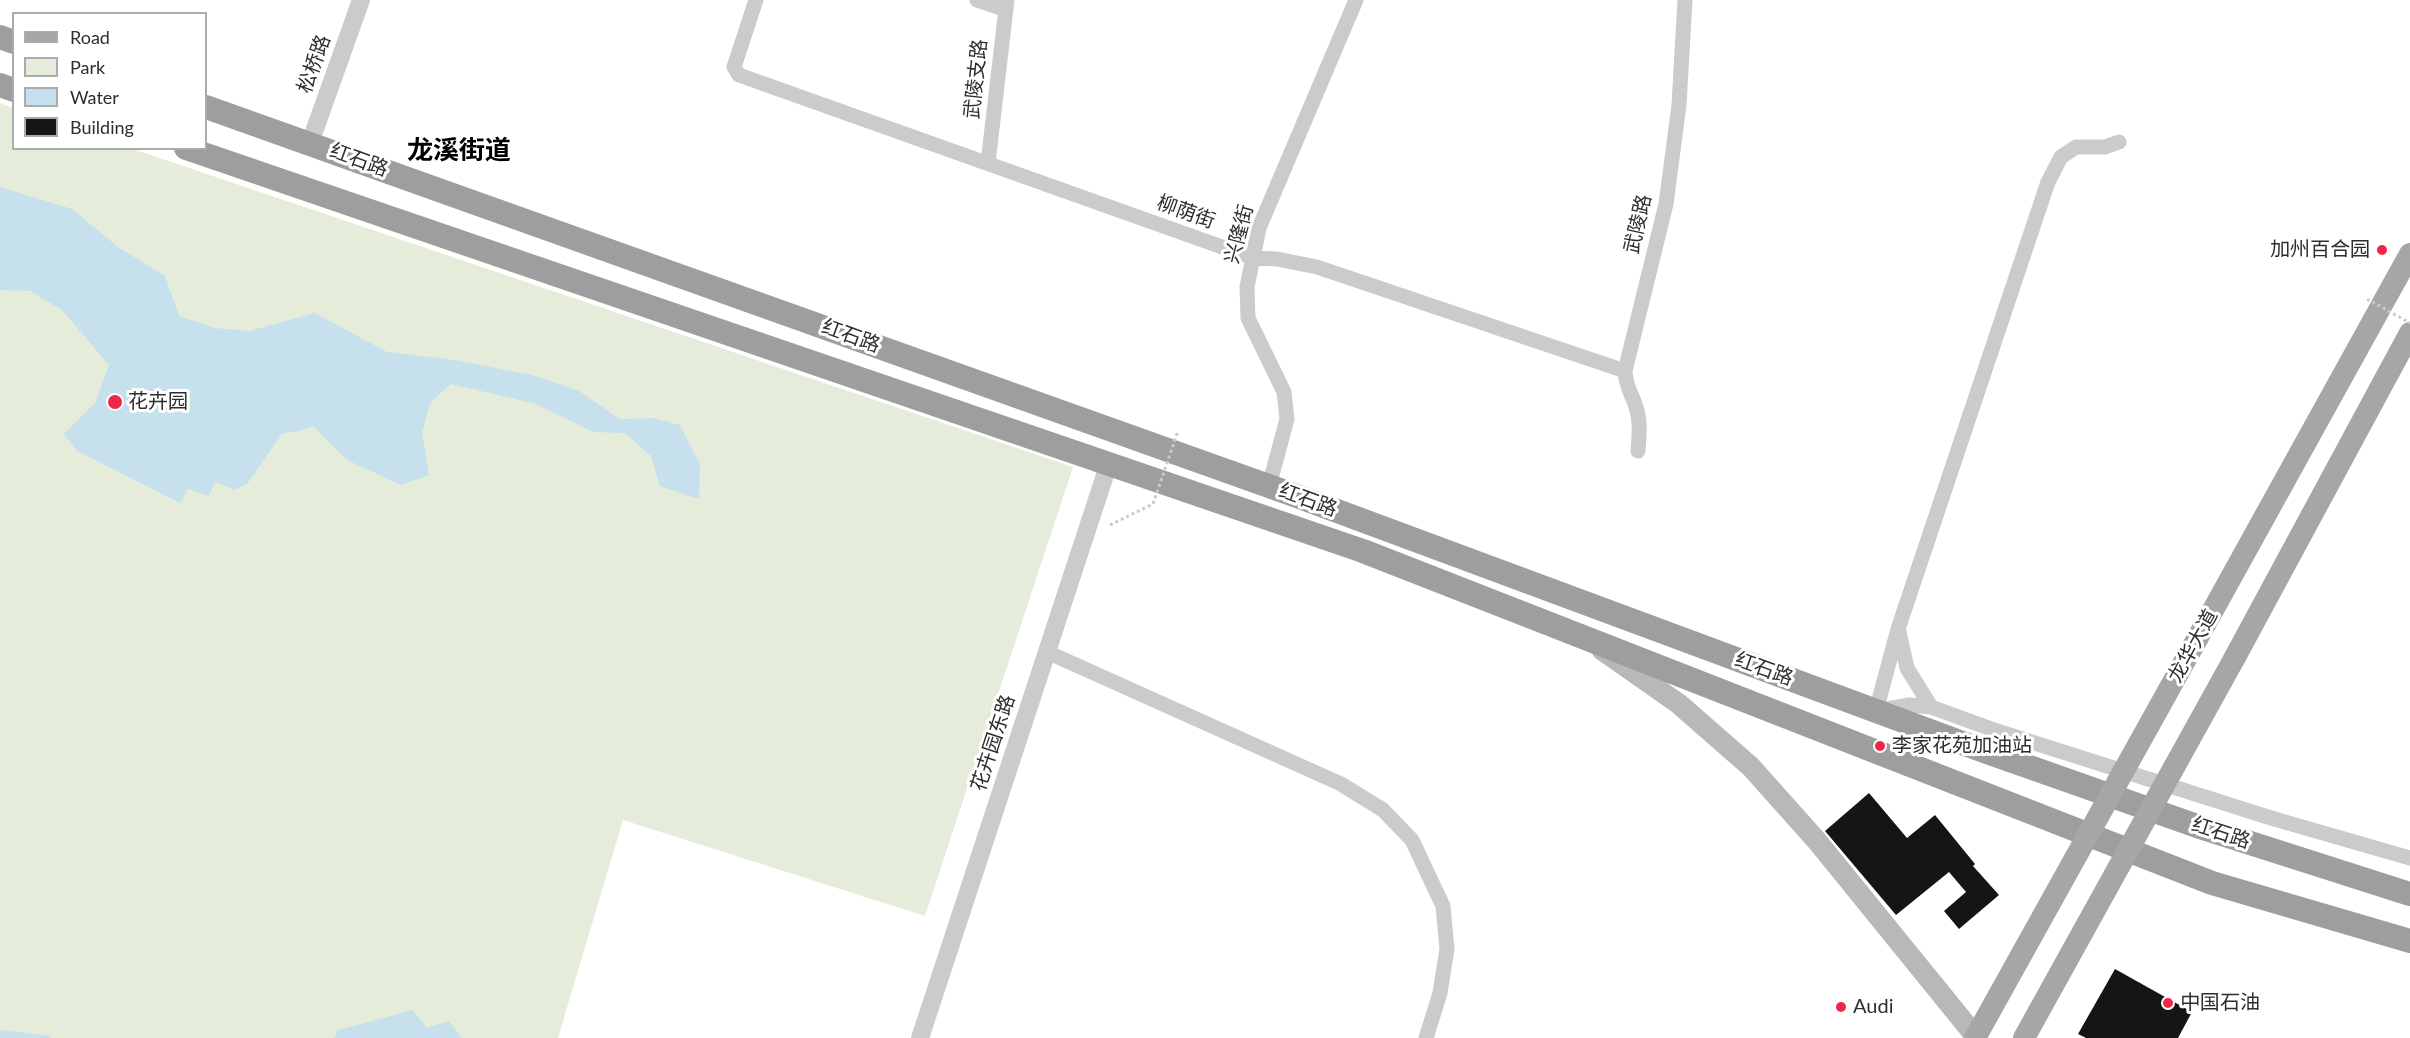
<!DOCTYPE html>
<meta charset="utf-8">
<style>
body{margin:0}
#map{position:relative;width:2410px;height:1038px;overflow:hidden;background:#fff;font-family:Lato,sans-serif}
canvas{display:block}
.legend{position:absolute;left:12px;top:12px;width:195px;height:138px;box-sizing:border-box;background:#fff;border:2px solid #ababab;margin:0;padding:8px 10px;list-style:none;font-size:18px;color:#2e2e2e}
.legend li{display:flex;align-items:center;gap:12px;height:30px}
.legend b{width:30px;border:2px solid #ababab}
</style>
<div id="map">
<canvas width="2410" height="1038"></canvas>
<ul class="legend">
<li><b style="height:8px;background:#a6a6a6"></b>Road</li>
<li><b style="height:16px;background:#e5ecda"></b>Park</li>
<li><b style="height:16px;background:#c6e1ed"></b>Water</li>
<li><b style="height:16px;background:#151515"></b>Building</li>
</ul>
</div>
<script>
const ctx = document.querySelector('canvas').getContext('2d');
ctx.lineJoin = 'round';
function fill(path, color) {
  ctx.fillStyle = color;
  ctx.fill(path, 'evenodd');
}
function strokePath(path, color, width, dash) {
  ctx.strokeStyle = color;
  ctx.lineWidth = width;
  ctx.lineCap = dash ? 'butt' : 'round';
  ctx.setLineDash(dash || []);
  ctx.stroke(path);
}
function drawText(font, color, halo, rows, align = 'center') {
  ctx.font = font + ' Lato,"Noto Sans SC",sans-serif';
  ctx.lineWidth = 6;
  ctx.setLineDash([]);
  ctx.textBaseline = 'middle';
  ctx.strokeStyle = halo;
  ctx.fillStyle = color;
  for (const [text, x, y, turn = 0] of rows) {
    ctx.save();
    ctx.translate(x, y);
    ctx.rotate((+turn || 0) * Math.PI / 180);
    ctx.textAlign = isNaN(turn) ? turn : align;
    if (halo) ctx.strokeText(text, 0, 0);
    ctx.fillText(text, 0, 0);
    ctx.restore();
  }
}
fill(new Path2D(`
 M 0,103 L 13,108 L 14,148 L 133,149 L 1073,467 L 925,916 L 623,820 L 558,1038 L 0,1038 Z`), '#e5ecda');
fill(new Path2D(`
 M 0,187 L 72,209 L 118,247 L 165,276 L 179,316 L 215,328 L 249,331 L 315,313 L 387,352 L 455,360 L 532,375 L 579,391 L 620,419 L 653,418 L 680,425 L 700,464 L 699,499 L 660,486 L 651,456 L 625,433 L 593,432 L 536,404 L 451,384 L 430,403 L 422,433 L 429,475 L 401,485 L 347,460 L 314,427 L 282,434 L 247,484 L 235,490 L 215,482 L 209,496 L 188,489 L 180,503 L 77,451 L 64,434 L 95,403 L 109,365 L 62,310 L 30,291 L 0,290 Z
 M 413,1010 L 427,1028 L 449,1021 L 462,1038 L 334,1038 L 338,1030 Z
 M 3,1030 L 50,1036 L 51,1038 L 0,1038 L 0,1032 Z`), '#c6e1ed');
fill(new Path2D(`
 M 1869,793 L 1907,838 L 1935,815 L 1975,864 L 1973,866 L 1999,895 L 1959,929 L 1944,911 L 1966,892 L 1949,872 L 1896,915 L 1825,831 Z
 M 2115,969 L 2192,1012 L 2178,1038 L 2086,1038 L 2078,1034 Z`), '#151515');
strokePath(new Path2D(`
 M 756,0 L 734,67 L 739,75 L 1253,258 L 1277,259 L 1317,267 L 1625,371
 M 977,0 L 1006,10
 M 988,163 L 1007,0
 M 1638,451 C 1639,437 1641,422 1636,407 C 1632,394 1625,385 1625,371 L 1666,204 L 1679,105 L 1685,0
 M 1269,486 L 1287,419 L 1284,392 L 1248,318 L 1247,287 L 1259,228 L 1356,0
 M 1899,632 L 1907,668 L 1931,707 L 1997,731 L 2271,818 L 2410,858
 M 1047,652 L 1341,784 L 1383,810 L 1412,840 L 1443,906 L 1447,949 L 1440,993 L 1426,1038
 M 1931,707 L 1909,705 L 1876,711 L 1898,629 L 2048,182 L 2061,157 L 2076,147 L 2105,147 L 2119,142`), '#cbcbcb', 15);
strokePath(new Path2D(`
 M 310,143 L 361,0
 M 920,1038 L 1109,463`), '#cbcbcb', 18);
strokePath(new Path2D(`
 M 1602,650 L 1679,704 L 1751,767 L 1817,841 L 1977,1038`), '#b8b8b8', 21);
strokePath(new Path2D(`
 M 2197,639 L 2410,254
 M 2234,659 L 2410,333`), '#a6a6a6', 22);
strokePath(new Path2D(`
 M 0,37 L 14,42
 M 0,85 L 14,90
 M 206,107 L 1294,495 L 1984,751 L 2197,826 L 2410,894
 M 186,148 L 1363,551 L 2212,883 L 2410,941`), '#9e9e9e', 24);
strokePath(new Path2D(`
 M 2367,299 L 2410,323
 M 1110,525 L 1153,504 L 1178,431`), '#cbcbcb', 3, [3, 3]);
strokePath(new Path2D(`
 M 1975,1038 L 2197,639
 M 2024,1038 L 2234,659`), '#a6a6a6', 22);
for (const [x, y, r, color] of [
 [2382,250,6,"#ed2848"],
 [115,402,8,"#ed2848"],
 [1880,746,6,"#ed2848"],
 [2168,1003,6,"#ed2848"],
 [1841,1007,6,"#ed2848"]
]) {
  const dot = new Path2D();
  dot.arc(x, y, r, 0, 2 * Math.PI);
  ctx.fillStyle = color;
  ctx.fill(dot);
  strokePath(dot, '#fff', 2);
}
drawText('20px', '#2e2e2e', '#fff', [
 ["松桥路",314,64,-70],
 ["武陵支路",976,79,-84],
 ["红石路",359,160,20],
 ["柳荫街",1186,212,20],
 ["武陵路",1638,224,-77],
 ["兴隆街",1239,234,-75],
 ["红石路",851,336,20],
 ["红石路",1308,500,20],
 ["龙华大道",2193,646,-61],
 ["红石路",1764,669,20],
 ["花卉园东路",993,743,-72],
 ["红石路",2221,833,18]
]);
drawText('20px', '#2e2e2e', '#fff', [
 ["加州百合园",2370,250,"right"],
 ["花卉园",128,402],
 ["李家花苑加油站",1892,746],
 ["中国石油",2180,1003],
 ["Audi",1853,1007]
], 'left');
drawText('bold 26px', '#000', '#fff', [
 ["龙溪街道",459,151]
]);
</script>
